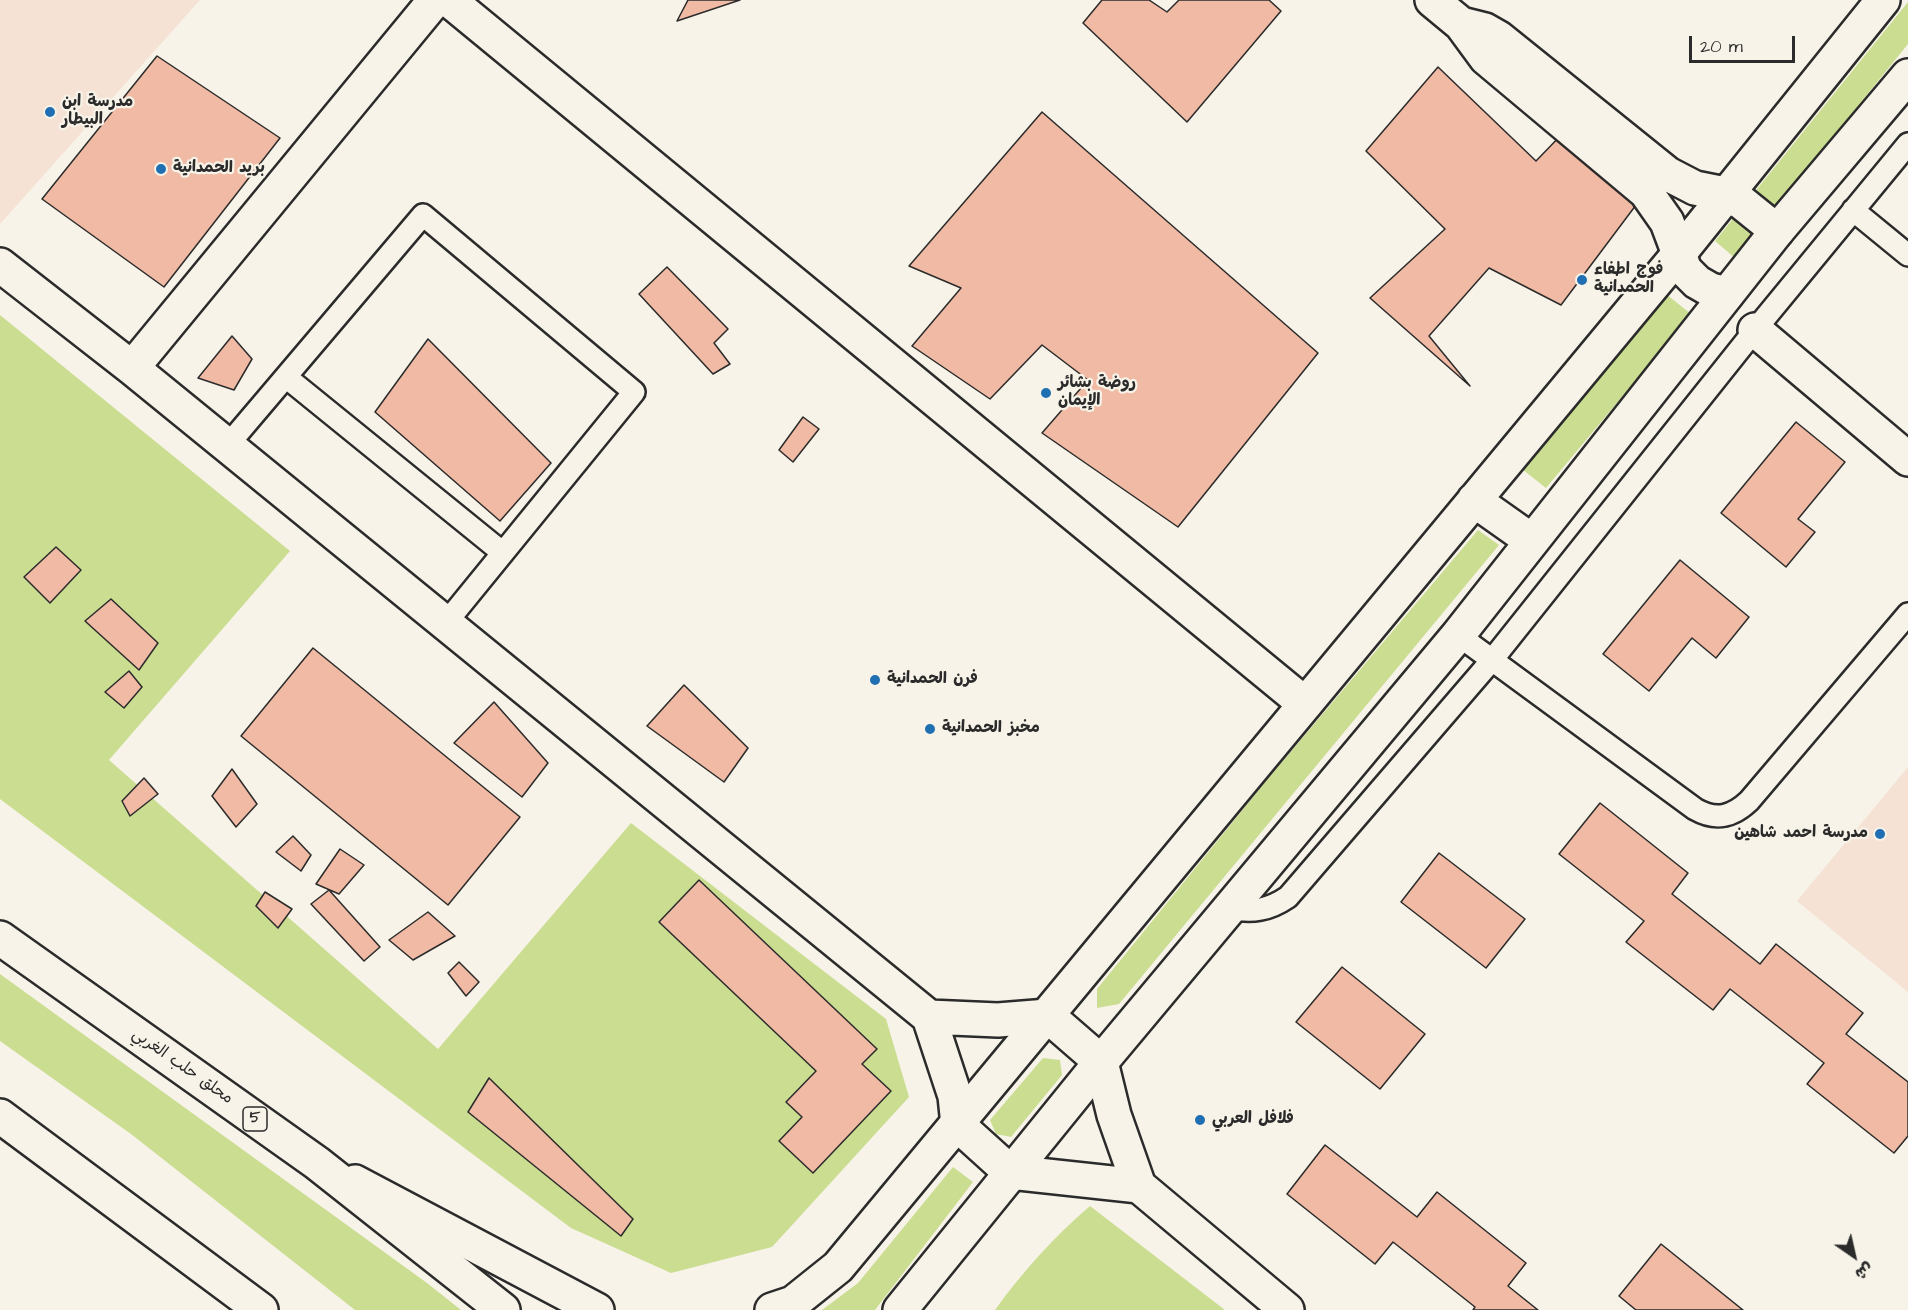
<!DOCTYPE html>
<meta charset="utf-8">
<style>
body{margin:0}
#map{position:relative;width:1908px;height:1310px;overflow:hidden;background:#f7f3e8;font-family:"Architects Daughter","Playpen Sans Arabic",sans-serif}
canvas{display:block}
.north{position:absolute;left:1824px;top:1226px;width:60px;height:60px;-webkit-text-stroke:4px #f7f3e8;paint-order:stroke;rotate:146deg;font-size:16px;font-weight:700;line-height:24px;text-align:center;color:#2b2b2b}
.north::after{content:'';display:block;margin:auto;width:21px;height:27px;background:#2b2b2b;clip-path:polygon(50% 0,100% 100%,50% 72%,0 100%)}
.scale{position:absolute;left:1689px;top:36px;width:106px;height:27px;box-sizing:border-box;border:3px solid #2b2b2b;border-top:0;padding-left:8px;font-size:18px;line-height:21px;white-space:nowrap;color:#2b2b2b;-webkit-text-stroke:4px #f7f3e8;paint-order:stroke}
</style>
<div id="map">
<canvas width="1908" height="1310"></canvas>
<div class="north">ش</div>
<div class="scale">20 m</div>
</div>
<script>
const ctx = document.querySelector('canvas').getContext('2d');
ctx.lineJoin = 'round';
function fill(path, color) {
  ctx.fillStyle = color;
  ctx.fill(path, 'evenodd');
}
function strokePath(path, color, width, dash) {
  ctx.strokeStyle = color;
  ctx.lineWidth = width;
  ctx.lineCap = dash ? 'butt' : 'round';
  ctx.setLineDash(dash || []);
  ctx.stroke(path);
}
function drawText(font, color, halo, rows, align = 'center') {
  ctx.font = font + ' "Architects Daughter","Playpen Sans Arabic",sans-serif';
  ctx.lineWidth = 4.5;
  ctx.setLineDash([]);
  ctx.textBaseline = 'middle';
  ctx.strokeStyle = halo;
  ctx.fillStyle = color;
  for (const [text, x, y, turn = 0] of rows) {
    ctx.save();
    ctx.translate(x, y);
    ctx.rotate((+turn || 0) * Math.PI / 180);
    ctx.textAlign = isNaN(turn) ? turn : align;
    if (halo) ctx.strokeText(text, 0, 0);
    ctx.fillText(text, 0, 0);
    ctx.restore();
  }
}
fill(new Path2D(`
 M 0,0 L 200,0 L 0,224 Z
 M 1908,767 L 1908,992 L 1797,901 Z`), '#f5e2d4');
fill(new Path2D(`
 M 1908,2 L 1908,44 L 1735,258 L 1715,241 Z
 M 1666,294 L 1691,314 L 1546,488 L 1522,469 Z
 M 0,315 L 290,551 L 109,760 L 438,1049 L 631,823 L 886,1019 L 909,1097 L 772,1247 L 671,1273 L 571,1228 L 0,799 Z
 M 1478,530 L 1499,545 L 1119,1004 L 1097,1008 L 1097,989 L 1266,781 Z
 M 0,974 L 427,1283 L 461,1310 L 355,1310 L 131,1134 L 0,1041 Z
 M 1043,1058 L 1060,1060 L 1062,1075 L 1011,1137 L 996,1134 L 990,1120 Z
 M 953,1167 L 973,1182 L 875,1310 L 822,1310 L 858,1283 Z
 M 1090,1206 L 1225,1310 L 995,1310 C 1023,1271 1054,1237 1090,1206 Z`), '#cbdd91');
const building = new Path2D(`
 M 688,0 L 740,0 L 677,21 Z
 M 1102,0 L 1149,0 L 1167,12 L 1179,0 L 1269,0 L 1281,11 L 1187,122 L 1083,23 Z
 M 157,56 L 280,138 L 164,287 L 42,199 Z
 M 1438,67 L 1536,161 L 1565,131 L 1639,201 L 1561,305 L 1489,268 L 1429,336 L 1470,386 L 1370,298 L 1445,229 L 1366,151 Z
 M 1042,112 L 1318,353 L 1178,527 L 1042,433 L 1088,380 L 1042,345 L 990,399 L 912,346 L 961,288 L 909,266 Z
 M 667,267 L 728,329 L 714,343 L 730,364 L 713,374 L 639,294 Z
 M 232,336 L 252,359 L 234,390 L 198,378 Z
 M 428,339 L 551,463 L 500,521 L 375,412 Z
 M 803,417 L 819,429 L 793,462 L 779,450 Z
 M 1796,422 L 1845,462 L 1798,519 L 1815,532 L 1786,567 L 1721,513 Z
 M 56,547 L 81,570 L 50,603 L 24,577 Z
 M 1680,560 L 1749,617 L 1716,658 L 1692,638 L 1649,691 L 1603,654 Z
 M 111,599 L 158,643 L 139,670 L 85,621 Z
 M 313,648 L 520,817 L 448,905 L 241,736 Z
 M 129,671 L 142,687 L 124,708 L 105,692 Z
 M 684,685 L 748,748 L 724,782 L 647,726 Z
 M 494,702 L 548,763 L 522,797 L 454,743 Z
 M 232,769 L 257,804 L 236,827 L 212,796 Z
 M 144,778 L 158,794 L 130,816 L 122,801 Z
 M 1600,803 L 1688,873 L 1672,894 L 1760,964 L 1776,944 L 1863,1013 L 1846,1034 L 1908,1082 L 1908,1136 L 1894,1153 L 1807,1084 L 1824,1063 L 1730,989 L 1713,1010 L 1626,942 L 1644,921 L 1559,854 Z
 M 293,836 L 311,855 L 301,871 L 276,852 Z
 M 340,849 L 364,865 L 339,894 L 316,884 Z
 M 1439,853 L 1525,919 L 1486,968 L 1401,902 Z
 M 699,880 L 877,1049 L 862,1064 L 891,1091 L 813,1173 L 779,1141 L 802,1117 L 786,1102 L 816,1071 L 659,922 Z
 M 329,890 L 380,947 L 364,961 L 311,904 Z
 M 265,892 L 292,909 L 278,928 L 256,906 Z
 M 428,912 L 455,936 L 413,960 L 389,940 Z
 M 459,962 L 479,982 L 466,996 L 448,973 Z
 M 1342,967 L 1425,1034 L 1380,1089 L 1296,1022 Z
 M 489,1078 L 633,1219 L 621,1236 L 468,1112 Z
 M 1325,1145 L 1417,1217 L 1437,1192 L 1526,1263 L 1508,1286 L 1538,1310 L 1473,1310 L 1475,1307 L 1393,1242 L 1375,1264 L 1287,1194 Z
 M 1661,1244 L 1743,1310 L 1636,1310 L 1619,1296 Z`);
fill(building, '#f0baa4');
strokePath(building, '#2b2b2b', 1.5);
const lane = new Path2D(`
 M 1853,210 L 1908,255
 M 286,377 L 503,553
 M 227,446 L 423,215 L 634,392 L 445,624
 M 1458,635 L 1695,809 C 1716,821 1732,817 1749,801 L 1908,614
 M 1230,908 C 1252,913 1269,910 1288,897 L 1492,660 L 1755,330 L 1908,144`);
const street = new Path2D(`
 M 449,0 L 1305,704
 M 1432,0 L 1461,24 L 1486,58 L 1646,192 L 1667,222 L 1685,270 L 1697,282 L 1711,290 L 1727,294
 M 1461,24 L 1485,30 L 1499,38 L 1668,174 L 1695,188 L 1725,194 L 1741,202 L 1777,231
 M 0,265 L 132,368 L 929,1017 L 955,1096 L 958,1125 L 1010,1172 L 1139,1186
 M 1755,330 L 1908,459
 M 132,368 L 435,0
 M 929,1017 L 998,1020 L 1048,1016 L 1101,1062 L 1114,1115 L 1139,1186 L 1287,1310`);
const secondary = new Path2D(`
 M 1474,500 L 1532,541
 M 355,1182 L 597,1310
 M 772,1310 L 793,1303 L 838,1267 L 1678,255 L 1883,0
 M 900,1310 L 1101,1062 L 1458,635 L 1777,231 L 1908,76`);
const highway = new Path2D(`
 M 0,938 L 317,1163 L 503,1310
 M 0,1116 L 261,1310`);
strokePath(lane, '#2b2b2b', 26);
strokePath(street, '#2b2b2b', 38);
strokePath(secondary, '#2b2b2b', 38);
strokePath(highway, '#2b2b2b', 38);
strokePath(lane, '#f7f3e8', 21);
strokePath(street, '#f7f3e8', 33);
strokePath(secondary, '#f7f3e8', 33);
strokePath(highway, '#f7f3e8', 33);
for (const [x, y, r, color] of [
 [50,112,6,"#1f6fb2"],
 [161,169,6,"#1f6fb2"],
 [1582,280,6,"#1f6fb2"],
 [1046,393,6,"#1f6fb2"],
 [875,680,6,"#1f6fb2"],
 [930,729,6,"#1f6fb2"],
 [1880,834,6,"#1f6fb2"],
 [1200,1120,6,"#1f6fb2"]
]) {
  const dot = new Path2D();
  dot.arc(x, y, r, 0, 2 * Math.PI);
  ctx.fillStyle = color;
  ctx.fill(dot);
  strokePath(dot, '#f7f3e8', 2);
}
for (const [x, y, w] of [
 [255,1119,24]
]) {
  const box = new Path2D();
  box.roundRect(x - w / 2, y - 12, w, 24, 4.5);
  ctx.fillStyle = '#f7f3e8';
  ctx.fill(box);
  strokePath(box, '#2b2b2b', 1.5);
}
drawText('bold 15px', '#2b2b2b', null, [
 ["5",255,1119]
]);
drawText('bold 16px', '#2b2b2b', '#f7f3e8', [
 ["مدرسة ابن",62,103],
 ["البيطار",62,121],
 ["بريد الحمدانية",173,169],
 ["فوج اطفاء",1594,271],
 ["الحمدانية",1594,289],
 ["روضة بشائر",1058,384],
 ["الإيمان",1058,402],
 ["فرن الحمدانية",887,680],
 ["مخبز الحمدانية",942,729],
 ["مدرسة احمد شاهين",1868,834,"right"],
 ["فلافل العربي",1212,1120]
], 'left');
drawText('16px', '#2b2b2b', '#f7f3e8', [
 ["محلق حلب الغربي",182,1067,35]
]);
</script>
